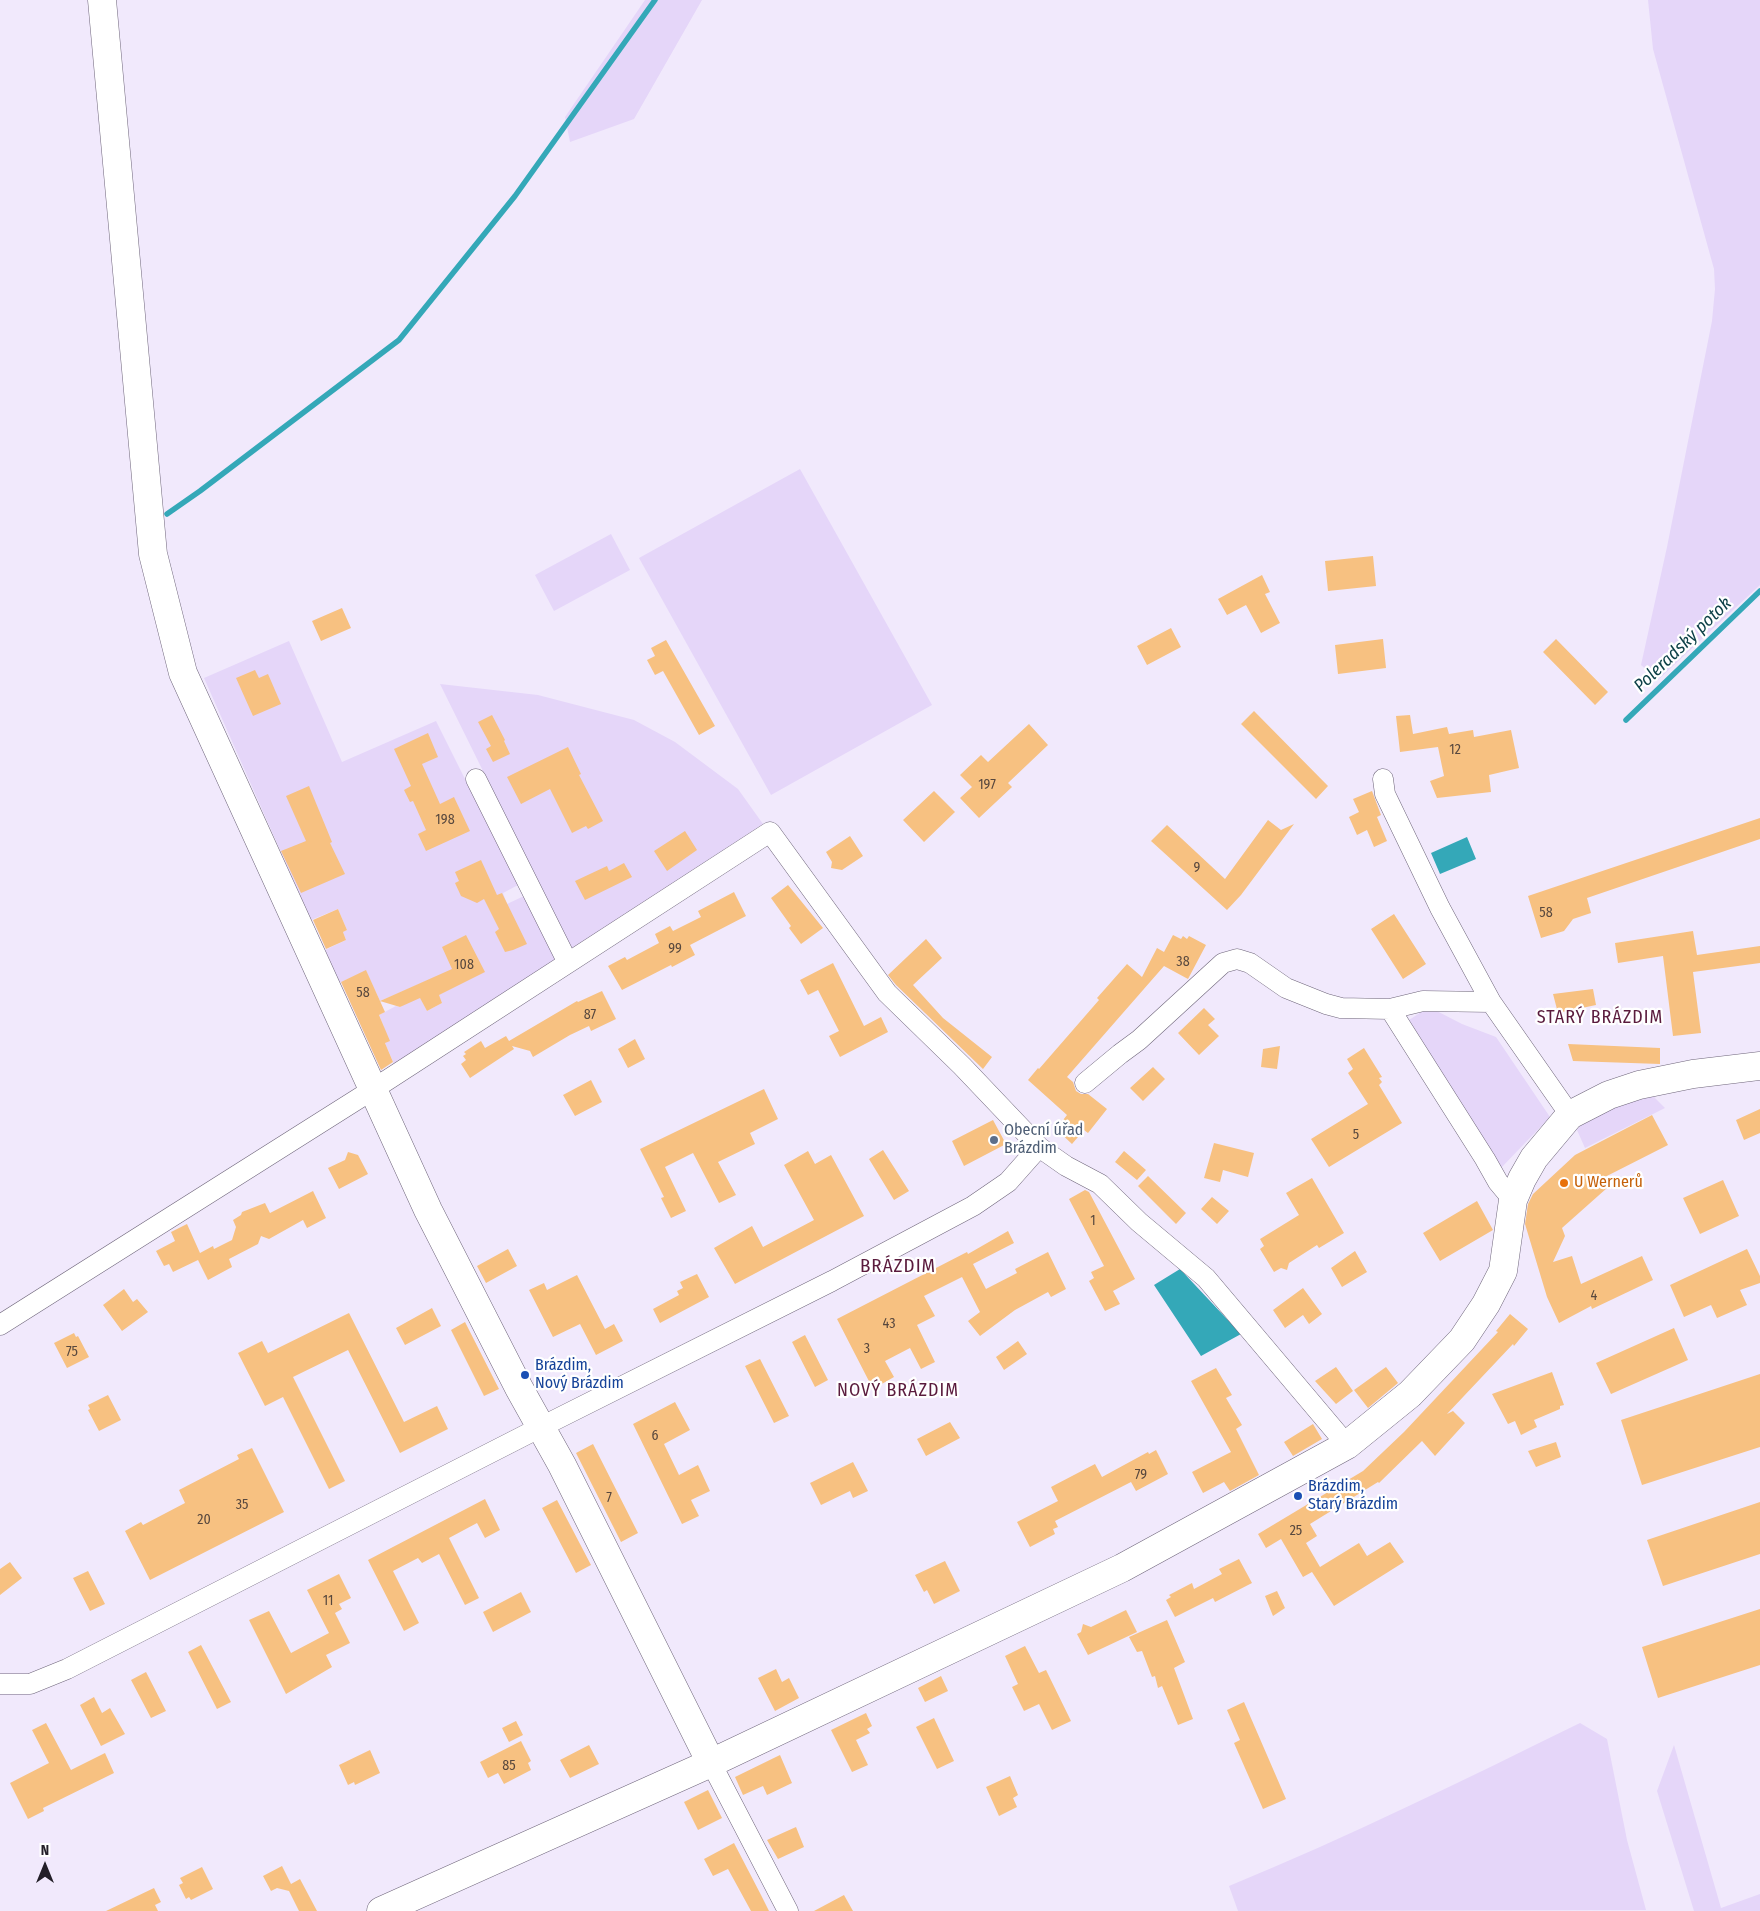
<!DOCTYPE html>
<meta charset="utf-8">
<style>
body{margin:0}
#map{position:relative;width:1760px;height:1911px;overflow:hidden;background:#f1e9fc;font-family:"Fira Sans Condensed",sans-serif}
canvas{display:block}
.north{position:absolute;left:20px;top:1841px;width:50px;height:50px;-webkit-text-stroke:4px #fff;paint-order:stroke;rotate:0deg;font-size:14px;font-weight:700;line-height:20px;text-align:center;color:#231f28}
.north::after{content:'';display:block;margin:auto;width:18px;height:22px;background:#231f28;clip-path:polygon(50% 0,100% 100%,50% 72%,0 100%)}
</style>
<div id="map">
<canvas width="1760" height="1911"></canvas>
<div class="north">N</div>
</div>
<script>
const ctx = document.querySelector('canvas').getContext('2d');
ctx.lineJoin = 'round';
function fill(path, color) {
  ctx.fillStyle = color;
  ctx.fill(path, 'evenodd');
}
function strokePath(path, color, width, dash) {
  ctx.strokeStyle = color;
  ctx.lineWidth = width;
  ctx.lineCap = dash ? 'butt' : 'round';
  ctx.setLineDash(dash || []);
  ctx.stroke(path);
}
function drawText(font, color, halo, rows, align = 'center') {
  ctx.font = font + ' "Fira Sans Condensed",sans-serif';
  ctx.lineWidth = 4.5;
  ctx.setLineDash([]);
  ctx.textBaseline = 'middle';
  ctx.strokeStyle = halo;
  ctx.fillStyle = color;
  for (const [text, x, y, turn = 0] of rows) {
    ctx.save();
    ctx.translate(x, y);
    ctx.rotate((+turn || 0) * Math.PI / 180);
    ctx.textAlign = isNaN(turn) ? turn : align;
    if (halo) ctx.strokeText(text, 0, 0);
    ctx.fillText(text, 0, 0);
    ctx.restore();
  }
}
fill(new Path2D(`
 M 645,0 L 702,0 L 634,119 L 570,142 L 565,117 Z
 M 1648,0 L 1760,0 L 1760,585 L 1658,680 L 1641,665 L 1667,547 L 1712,321 L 1715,289 L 1714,269 L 1653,49 Z
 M 800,469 L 932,705 L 771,795 L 639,558 Z
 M 611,534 L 630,570 L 554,611 L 535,575 Z
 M 289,641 L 342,762 L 436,721 L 518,885 L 503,893 L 507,904 L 524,896 L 557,960 L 394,1064 L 385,1043 L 384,1027 L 379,1015 L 396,1006 L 400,1007 L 419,995 L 427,1011 L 442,1003 L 431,979 L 380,1001 L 366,971 L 339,983 L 325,950 L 346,940 L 343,932 L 347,930 L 338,909 L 311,920 L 204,678 Z
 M 440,684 L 538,695 L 634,720 L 675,742 L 738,789 L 763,824 L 571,949 Z
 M 1429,1007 L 1462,1024 L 1496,1037 L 1550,1117 L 1501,1168 L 1409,1020 Z
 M 1650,1093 L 1665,1108 L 1585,1148 L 1577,1130 C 1591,1107 1626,1101 1650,1093 Z
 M 1580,1723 L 1607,1739 L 1627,1840 L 1646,1910 L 1238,1911 L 1229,1886 C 1348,1837 1464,1780 1580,1723 Z
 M 1674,1745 L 1721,1908 L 1760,1894 L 1760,1911 L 1694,1911 L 1657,1791 Z`), '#e5d6f9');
fill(new Path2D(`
 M 1467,837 L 1476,859 L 1440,874 L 1431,853 Z
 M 1180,1269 L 1241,1334 L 1201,1356 L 1154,1285 Z`), '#34a8b8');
strokePath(new Path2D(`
 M 167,514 L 200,491 L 399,340 L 515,196 L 655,0
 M 1626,720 L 1760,591`), '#34a8b8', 5.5);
fill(new Path2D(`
 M 1373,556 L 1376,586 L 1328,591 L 1325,561 Z
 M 1262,575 L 1270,592 L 1265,594 L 1280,623 L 1261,633 L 1246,605 L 1227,615 L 1218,599 Z
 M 342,608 L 351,628 L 321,641 L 312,621 Z
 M 1171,628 L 1181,647 L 1147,665 L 1137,646 Z
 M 1383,639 L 1386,668 L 1338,674 L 1335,645 Z
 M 1556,639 L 1608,692 L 1595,705 L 1543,652 Z
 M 666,640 L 715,726 L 699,735 L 663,671 L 655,675 L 647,660 L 655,656 L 651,648 Z
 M 255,670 L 259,678 L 268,674 L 281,704 L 253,716 L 236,678 Z
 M 1254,711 L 1328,786 L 1316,799 L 1241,724 Z
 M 492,715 L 505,740 L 504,741 L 510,754 L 493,762 L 486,749 L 491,746 L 478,722 Z
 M 1410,715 L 1413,734 L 1447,727 L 1449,734 L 1473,730 L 1474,737 L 1511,730 L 1519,768 L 1489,775 L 1491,792 L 1437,798 L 1430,781 L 1444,776 L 1438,747 L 1400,752 L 1396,716 Z
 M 1029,724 L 1048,745 L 1008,783 L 1012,787 L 979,818 L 960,798 L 972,787 L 960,775 L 981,755 L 988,762 Z
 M 428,733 L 438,757 L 422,764 L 440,804 L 454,797 L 470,831 L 426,851 L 418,834 L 426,830 L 413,801 L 410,802 L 404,790 L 411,786 L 394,749 Z
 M 568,747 L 581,774 L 579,775 L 603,821 L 588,829 L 586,826 L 572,833 L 550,789 L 521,804 L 507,777 Z
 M 309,786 L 332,842 L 330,843 L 345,874 L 301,893 L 281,851 L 306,841 L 286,796 Z
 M 934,791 L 955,812 L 924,842 L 903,820 Z
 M 1372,791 L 1381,815 L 1377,817 L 1387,841 L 1374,847 L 1367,830 L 1357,835 L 1349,817 L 1359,812 L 1353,799 Z
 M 1760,818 L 1760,839 L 1587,898 L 1591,913 L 1573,919 L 1564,931 L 1541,938 L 1528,896 Z
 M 1268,820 L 1281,830 L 1294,824 L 1241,895 L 1227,910 L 1151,841 L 1167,825 L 1225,879 Z
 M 685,831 L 697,850 L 667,871 L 654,851 Z
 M 850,836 L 863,856 L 842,870 L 831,868 L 832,862 L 826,852 Z
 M 481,860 L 497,895 L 502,893 L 527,944 L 513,950 L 505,952 L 495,932 L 499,929 L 484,899 L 477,903 L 461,896 L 455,883 L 459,881 L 455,872 Z
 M 624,863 L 632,877 L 585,900 L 575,881 L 607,866 L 609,871 Z
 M 788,885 L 823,928 L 801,944 L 789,928 L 791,926 L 771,898 Z
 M 734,892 L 746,916 L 690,945 L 695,955 L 672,967 L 671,965 L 622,990 L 608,966 L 625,957 L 627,960 L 659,943 L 655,934 L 670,926 L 673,931 L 701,917 L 698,911 Z
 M 338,909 L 347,930 L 343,932 L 346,940 L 326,949 L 313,920 Z
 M 1394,914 L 1426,964 L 1403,979 L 1371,929 Z
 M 1693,931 L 1697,955 L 1760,946 L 1760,963 L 1693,972 L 1701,1033 L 1673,1036 L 1663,956 L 1618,963 L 1615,943 Z
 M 466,935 L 485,972 L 439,995 L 442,1003 L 427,1011 L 420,998 L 400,1007 L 380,1001 L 452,969 L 442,947 Z
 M 1173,935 L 1181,939 L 1183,936 L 1187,939 L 1189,936 L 1206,945 L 1188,979 L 1164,966 L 1067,1077 L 1073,1082 L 1076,1091 L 1081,1094 L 1088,1094 L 1107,1109 L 1088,1133 L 1084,1130 L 1072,1144 L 1056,1129 L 1067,1115 L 1028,1080 L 1038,1068 L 1039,1069 L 1099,1000 L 1097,998 L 1127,964 L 1142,977 L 1157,948 L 1164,952 Z
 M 926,939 L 942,958 L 913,985 L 943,1018 L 992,1057 L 983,1069 L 896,985 L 888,975 Z
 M 833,963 L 864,1026 L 881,1017 L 888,1032 L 840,1057 L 829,1036 L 839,1031 L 818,990 L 808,995 L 800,980 Z
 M 366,970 L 385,1012 L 379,1015 L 390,1041 L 385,1043 L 393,1062 L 381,1070 L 341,982 Z
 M 1593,989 L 1596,1005 L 1558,1013 L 1553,994 Z
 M 602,991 L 616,1019 L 591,1031 L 589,1026 L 570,1035 L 533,1057 L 530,1051 L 512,1046 L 514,1049 L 470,1078 L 461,1064 L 466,1060 L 463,1056 L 466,1054 L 464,1052 L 481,1041 L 485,1048 L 506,1036 L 509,1041 L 577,1001 L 578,1002 Z
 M 1204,1008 L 1215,1019 L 1208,1025 L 1219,1036 L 1199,1055 L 1178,1033 Z
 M 635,1039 L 645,1059 L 628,1068 L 618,1049 Z
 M 1568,1044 L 1660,1048 L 1660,1064 L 1573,1061 Z
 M 1280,1046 L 1277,1069 L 1261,1067 L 1263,1049 Z
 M 1364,1048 L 1382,1077 L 1379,1078 L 1382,1082 L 1379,1085 L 1402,1123 L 1329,1167 L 1311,1139 L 1368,1104 L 1348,1073 L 1353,1069 L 1347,1059 Z
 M 1153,1067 L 1165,1079 L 1143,1101 L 1130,1088 Z
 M 591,1080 L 602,1102 L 575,1116 L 563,1095 Z
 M 764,1089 L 778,1119 L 750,1133 L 755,1144 L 718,1162 L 736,1195 L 719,1203 L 693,1153 L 665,1167 L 686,1211 L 671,1218 L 661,1198 L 664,1197 L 640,1149 Z
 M 1760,1109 L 1760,1133 L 1744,1140 L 1736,1120 Z
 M 1652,1115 L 1668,1145 L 1599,1180 L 1607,1188 L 1562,1228 L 1565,1236 L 1553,1262 L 1572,1256 L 1581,1284 L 1642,1256 L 1653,1280 L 1592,1309 L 1591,1306 L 1559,1323 L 1547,1297 L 1525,1224 L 1528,1204 L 1533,1194 L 1575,1155 Z
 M 993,1120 L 1006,1144 L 964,1166 L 952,1141 Z
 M 1214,1143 L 1254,1153 L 1248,1177 L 1223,1170 L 1220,1182 L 1204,1178 Z
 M 883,1150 L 909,1191 L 894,1200 L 869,1159 Z
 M 808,1151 L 815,1164 L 831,1155 L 864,1216 L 735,1284 L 714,1248 L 752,1226 L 763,1247 L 814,1220 L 784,1165 Z
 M 1124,1151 L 1146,1170 L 1137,1180 L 1115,1162 Z
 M 348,1152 L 358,1155 L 368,1174 L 339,1189 L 328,1168 L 345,1160 Z
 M 1148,1176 L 1186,1213 L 1176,1224 L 1138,1186 Z
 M 1312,1178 L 1344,1233 L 1319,1248 L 1317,1245 L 1289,1263 L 1287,1270 L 1281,1268 L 1274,1272 L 1260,1249 L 1264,1246 L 1260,1239 L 1299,1215 L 1286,1193 Z
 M 1723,1180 L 1739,1216 L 1700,1234 L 1683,1198 Z
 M 1085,1190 L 1089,1192 L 1135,1279 L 1113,1291 L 1120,1304 L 1105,1311 L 1089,1281 L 1094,1278 L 1091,1272 L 1104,1266 L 1069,1199 Z
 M 313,1191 L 326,1218 L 307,1228 L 303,1220 L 269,1239 L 261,1236 L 258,1244 L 229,1259 L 232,1267 L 208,1280 L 198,1260 L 173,1272 L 169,1264 L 164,1266 L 156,1251 L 175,1241 L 171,1232 L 187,1224 L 200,1253 L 213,1246 L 214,1249 L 232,1240 L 236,1227 L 233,1220 L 241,1215 L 242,1212 L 265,1203 L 270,1213 Z
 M 1212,1197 L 1229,1211 L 1217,1224 L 1201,1209 Z
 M 1477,1201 L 1493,1230 L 1440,1261 L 1423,1233 Z
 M 1008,1231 L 1014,1243 L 973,1264 L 986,1289 L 1017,1273 L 1015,1269 L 1048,1252 L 1066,1289 L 1051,1297 L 1048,1292 L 1015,1310 L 980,1336 L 968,1321 L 980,1312 L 962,1277 L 924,1296 L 935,1316 L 917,1325 L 935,1362 L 921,1369 L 910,1348 L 885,1361 L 894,1377 L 873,1389 L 837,1319 L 967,1252 L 968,1254 Z
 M 508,1249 L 517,1266 L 486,1283 L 477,1266 Z
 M 1747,1249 L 1760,1276 L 1760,1283 L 1740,1290 L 1747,1305 L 1717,1318 L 1711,1305 L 1684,1317 L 1670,1285 Z
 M 1355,1251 L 1367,1272 L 1342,1287 L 1331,1268 Z
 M 697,1274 L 709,1297 L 660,1323 L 653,1309 L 679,1295 L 677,1291 L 683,1288 L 680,1282 Z
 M 577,1275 L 605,1329 L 614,1324 L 623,1341 L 596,1355 L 580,1324 L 553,1337 L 529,1290 L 544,1283 L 547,1290 Z
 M 1303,1288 L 1322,1314 L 1309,1324 L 1303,1315 L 1285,1328 L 1273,1310 Z
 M 124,1289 L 133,1302 L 137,1299 L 148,1312 L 122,1331 L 103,1305 Z
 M 432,1308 L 441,1326 L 405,1345 L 396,1328 Z
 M 349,1313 L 404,1422 L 437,1406 L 448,1429 L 400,1453 L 348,1350 L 293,1377 L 345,1481 L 329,1489 L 283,1397 L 265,1406 L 238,1353 L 262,1341 L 268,1353 Z
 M 1510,1314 L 1528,1329 L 1514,1346 L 1513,1344 L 1447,1414 L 1453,1411 L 1465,1423 L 1435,1456 L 1422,1441 L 1379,1483 L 1378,1482 L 1310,1524 L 1317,1536 L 1306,1543 L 1320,1567 L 1359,1543 L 1367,1556 L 1390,1542 L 1404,1562 L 1334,1606 L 1312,1572 L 1303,1577 L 1281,1539 L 1266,1548 L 1258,1534 L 1363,1471 L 1404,1432 L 1498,1332 L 1496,1331 Z
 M 465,1322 L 499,1389 L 484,1396 L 451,1330 Z
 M 1674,1328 L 1688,1360 L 1611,1394 L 1596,1363 Z
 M 74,1333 L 76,1337 L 78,1336 L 89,1357 L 67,1368 L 54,1343 Z
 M 805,1335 L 828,1380 L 815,1387 L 792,1342 Z
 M 1018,1341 L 1027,1354 L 1004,1370 L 996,1357 Z
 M 760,1359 L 789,1416 L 774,1423 L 745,1366 Z
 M 1336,1367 L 1353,1391 L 1336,1404 L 1315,1381 Z
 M 1386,1367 L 1398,1383 L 1368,1408 L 1354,1390 Z
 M 1216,1368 L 1232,1395 L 1226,1398 L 1242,1425 L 1236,1429 L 1259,1475 L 1230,1491 L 1224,1482 L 1203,1493 L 1192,1472 L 1231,1452 L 1191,1381 Z
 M 1552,1372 L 1564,1405 L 1560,1406 L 1560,1409 L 1534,1420 L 1537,1427 L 1521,1435 L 1515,1421 L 1508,1424 L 1492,1394 Z
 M 1760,1374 L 1760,1447 L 1642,1485 L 1621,1420 Z
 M 108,1395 L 121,1420 L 99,1431 L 88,1410 L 90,1409 L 88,1405 Z
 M 675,1402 L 690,1430 L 664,1444 L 679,1475 L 698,1465 L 710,1491 L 691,1500 L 699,1516 L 682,1524 L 633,1424 Z
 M 950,1422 L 960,1438 L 926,1456 L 917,1439 Z
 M 1313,1424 L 1322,1439 L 1293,1456 L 1284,1442 Z
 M 1556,1442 L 1561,1457 L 1536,1467 L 1528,1451 Z
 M 593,1444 L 638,1533 L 621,1542 L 576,1453 Z
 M 252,1448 L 284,1512 L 150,1580 L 125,1531 L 141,1522 L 143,1525 L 185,1503 L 179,1490 L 239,1459 L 237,1455 Z
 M 1156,1450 L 1168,1474 L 1136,1491 L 1131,1482 L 1055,1521 L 1058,1527 L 1053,1529 L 1055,1534 L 1030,1547 L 1017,1522 L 1058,1501 L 1051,1487 L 1095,1464 L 1102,1477 L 1148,1452 L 1149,1454 Z
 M 853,1462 L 868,1491 L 853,1498 L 850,1491 L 821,1505 L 810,1483 Z
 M 485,1499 L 500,1530 L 485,1538 L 477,1523 L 449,1538 L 479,1598 L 465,1605 L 439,1554 L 422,1563 L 418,1558 L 393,1571 L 419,1623 L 404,1631 L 368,1560 Z
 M 557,1500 L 591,1565 L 576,1573 L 542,1508 Z
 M 1760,1502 L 1760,1554 L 1663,1586 L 1647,1540 Z
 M 1239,1559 L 1252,1583 L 1215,1602 L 1213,1598 L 1175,1617 L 1166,1600 L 1171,1597 L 1169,1595 L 1192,1583 L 1194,1589 L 1222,1574 L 1219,1569 Z
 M 945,1561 L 960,1591 L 934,1604 L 927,1590 L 924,1592 L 915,1575 Z
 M 10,1562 L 22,1578 L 0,1595 L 0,1569 Z
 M 88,1571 L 105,1604 L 90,1611 L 73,1578 Z
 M 339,1574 L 351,1598 L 339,1604 L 342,1609 L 335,1613 L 350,1643 L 326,1655 L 332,1667 L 286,1694 L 249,1620 L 269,1611 L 291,1653 L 329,1633 L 307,1590 Z
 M 1277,1591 L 1285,1608 L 1273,1616 L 1265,1596 Z
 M 521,1592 L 531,1612 L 493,1632 L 483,1612 Z
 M 1760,1609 L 1760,1665 L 1658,1698 L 1642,1647 Z
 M 1126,1610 L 1137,1632 L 1088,1655 L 1077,1634 L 1081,1632 L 1083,1624 L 1091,1627 Z
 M 1167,1620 L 1185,1662 L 1174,1668 L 1193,1719 L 1178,1725 L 1162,1686 L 1158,1688 L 1155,1676 L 1152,1677 L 1142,1651 L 1137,1652 L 1129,1637 Z
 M 201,1645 L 231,1702 L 217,1709 L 188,1652 Z
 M 1025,1646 L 1039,1673 L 1046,1670 L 1071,1721 L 1052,1730 L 1039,1704 L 1024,1711 L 1012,1687 L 1018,1684 L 1005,1656 Z
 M 776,1669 L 782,1682 L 789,1678 L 799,1698 L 775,1711 L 758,1678 Z
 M 146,1672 L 166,1711 L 151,1718 L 131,1680 Z
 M 941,1676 L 948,1691 L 925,1702 L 918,1688 Z
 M 94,1697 L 102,1713 L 110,1708 L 125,1734 L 101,1746 L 80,1705 Z
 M 1244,1702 L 1286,1799 L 1263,1809 L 1234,1743 L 1240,1740 L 1227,1710 Z
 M 866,1713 L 872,1726 L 867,1729 L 870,1733 L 856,1740 L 868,1765 L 852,1772 L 831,1730 Z
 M 934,1718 L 954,1761 L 937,1769 L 916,1727 Z
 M 516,1721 L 523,1735 L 509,1742 L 502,1728 Z
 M 46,1723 L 71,1770 L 105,1753 L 114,1773 L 43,1808 L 44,1811 L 28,1819 L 10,1783 L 49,1763 L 32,1730 Z
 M 521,1741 L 531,1761 L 528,1763 L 531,1770 L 504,1784 L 498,1773 L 488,1778 L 480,1762 Z
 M 589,1745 L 599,1764 L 570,1778 L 560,1760 Z
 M 370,1750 L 380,1773 L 355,1785 L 354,1782 L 348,1785 L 339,1765 Z
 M 780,1755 L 792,1783 L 767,1795 L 763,1786 L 743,1795 L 735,1777 Z
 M 1010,1776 L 1018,1795 L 1013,1798 L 1017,1807 L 999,1816 L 986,1787 Z
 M 708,1790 L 722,1818 L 698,1830 L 684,1802 Z
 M 796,1827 L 804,1847 L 778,1859 L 767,1840 Z
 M 734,1843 L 761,1895 L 769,1911 L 751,1911 L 728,1869 L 713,1876 L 704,1859 Z
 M 282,1866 L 291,1884 L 300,1879 L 317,1911 L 299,1911 L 289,1891 L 277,1888 L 271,1891 L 263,1876 Z
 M 202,1867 L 213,1889 L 191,1900 L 189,1897 L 186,1899 L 179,1885 L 183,1883 L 180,1878 Z
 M 154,1888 L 161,1902 L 155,1905 L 158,1911 L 106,1911 Z
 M 844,1895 L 853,1911 L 814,1911 Z`), '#f7c181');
const street = new Path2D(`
 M 476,779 L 568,963
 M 1383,779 L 1385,794 L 1440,908 L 1491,1002 L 1570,1115
 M 1390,1009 L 1485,1159 L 1498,1182 L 1513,1200
 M 1085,1083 L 1120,1054 L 1139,1040 L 1223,963 L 1237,959 L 1250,963 L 1286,988 L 1326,1004 L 1341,1008 L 1390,1009 L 1423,1001 L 1491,1002
 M 0,1325 L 372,1090 L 770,832 L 887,993 L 962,1066 L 1039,1147 L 1066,1166 L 1100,1184 L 1139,1222 L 1206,1278 L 1347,1445
 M 0,1684 L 30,1684 L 67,1669 L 541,1427 L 832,1281 L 973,1206 L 1008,1182 L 1039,1147
 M 711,1763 L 788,1911`);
const secondary = new Path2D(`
 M 102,0 L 153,554 L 183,673 L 428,1210 L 519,1388 L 562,1465 L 711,1763
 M 381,1911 L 711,1763 L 1122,1568 L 1347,1445 L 1410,1394 L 1462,1340 L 1486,1304 L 1503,1271 L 1513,1200 L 1522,1179 L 1534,1158 L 1570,1115 L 1609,1095 L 1639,1085 L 1693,1074 L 1760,1066`);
strokePath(street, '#6e657a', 21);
strokePath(secondary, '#6e657a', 29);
strokePath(street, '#fff', 20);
strokePath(secondary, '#fff', 28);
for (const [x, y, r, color] of [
 [994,1140,5,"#5c6f8a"],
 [1564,1183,5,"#e8710a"],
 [525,1375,5,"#1a4fb4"],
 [1298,1496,5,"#1a4fb4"]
]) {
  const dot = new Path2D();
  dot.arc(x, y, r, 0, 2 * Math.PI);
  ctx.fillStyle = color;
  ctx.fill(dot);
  strokePath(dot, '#fff', 2);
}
drawText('14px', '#58483e', null, [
 ["12",1455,750],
 ["197",987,785],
 ["198",445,820],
 ["9",1197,868],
 ["58",1546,913],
 ["99",675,949],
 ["38",1183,962],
 ["108",464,965],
 ["58",363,993],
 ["87",590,1015],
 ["5",1356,1135],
 ["1",1093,1221],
 ["4",1594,1296],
 ["43",889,1324],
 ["3",867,1349],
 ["75",72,1352],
 ["6",655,1436],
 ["79",1141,1475],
 ["7",609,1498],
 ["35",242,1505],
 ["20",204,1520],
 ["25",1296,1531],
 ["11",328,1601],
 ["85",509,1766]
]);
drawText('16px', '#4e5e75', '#fff', [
 ["Obecní úřad",1004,1131],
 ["Brázdim",1004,1149]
], 'left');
drawText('16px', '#c56008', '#fff', [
 ["U Wernerů",1574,1183]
], 'left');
drawText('16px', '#164399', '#fff', [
 ["Brázdim,",535,1366],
 ["Nový Brázdim",535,1384],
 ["Brázdim,",1308,1487],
 ["Starý Brázdim",1308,1505]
], 'left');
drawText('italic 18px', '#0e4148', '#fff', [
 ["Poleradský potok",1683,645,-44]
]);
ctx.letterSpacing = '1px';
drawText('18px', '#5a1b3d', '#fff', [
 ["STARÝ BRÁZDIM",1600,1018],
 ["NOVÝ BRÁZDIM",898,1391]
]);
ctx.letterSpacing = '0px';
ctx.letterSpacing = '1px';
drawText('19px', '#5a1b3d', '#fff', [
 ["BRÁZDIM",898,1267]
]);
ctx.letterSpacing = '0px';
</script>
